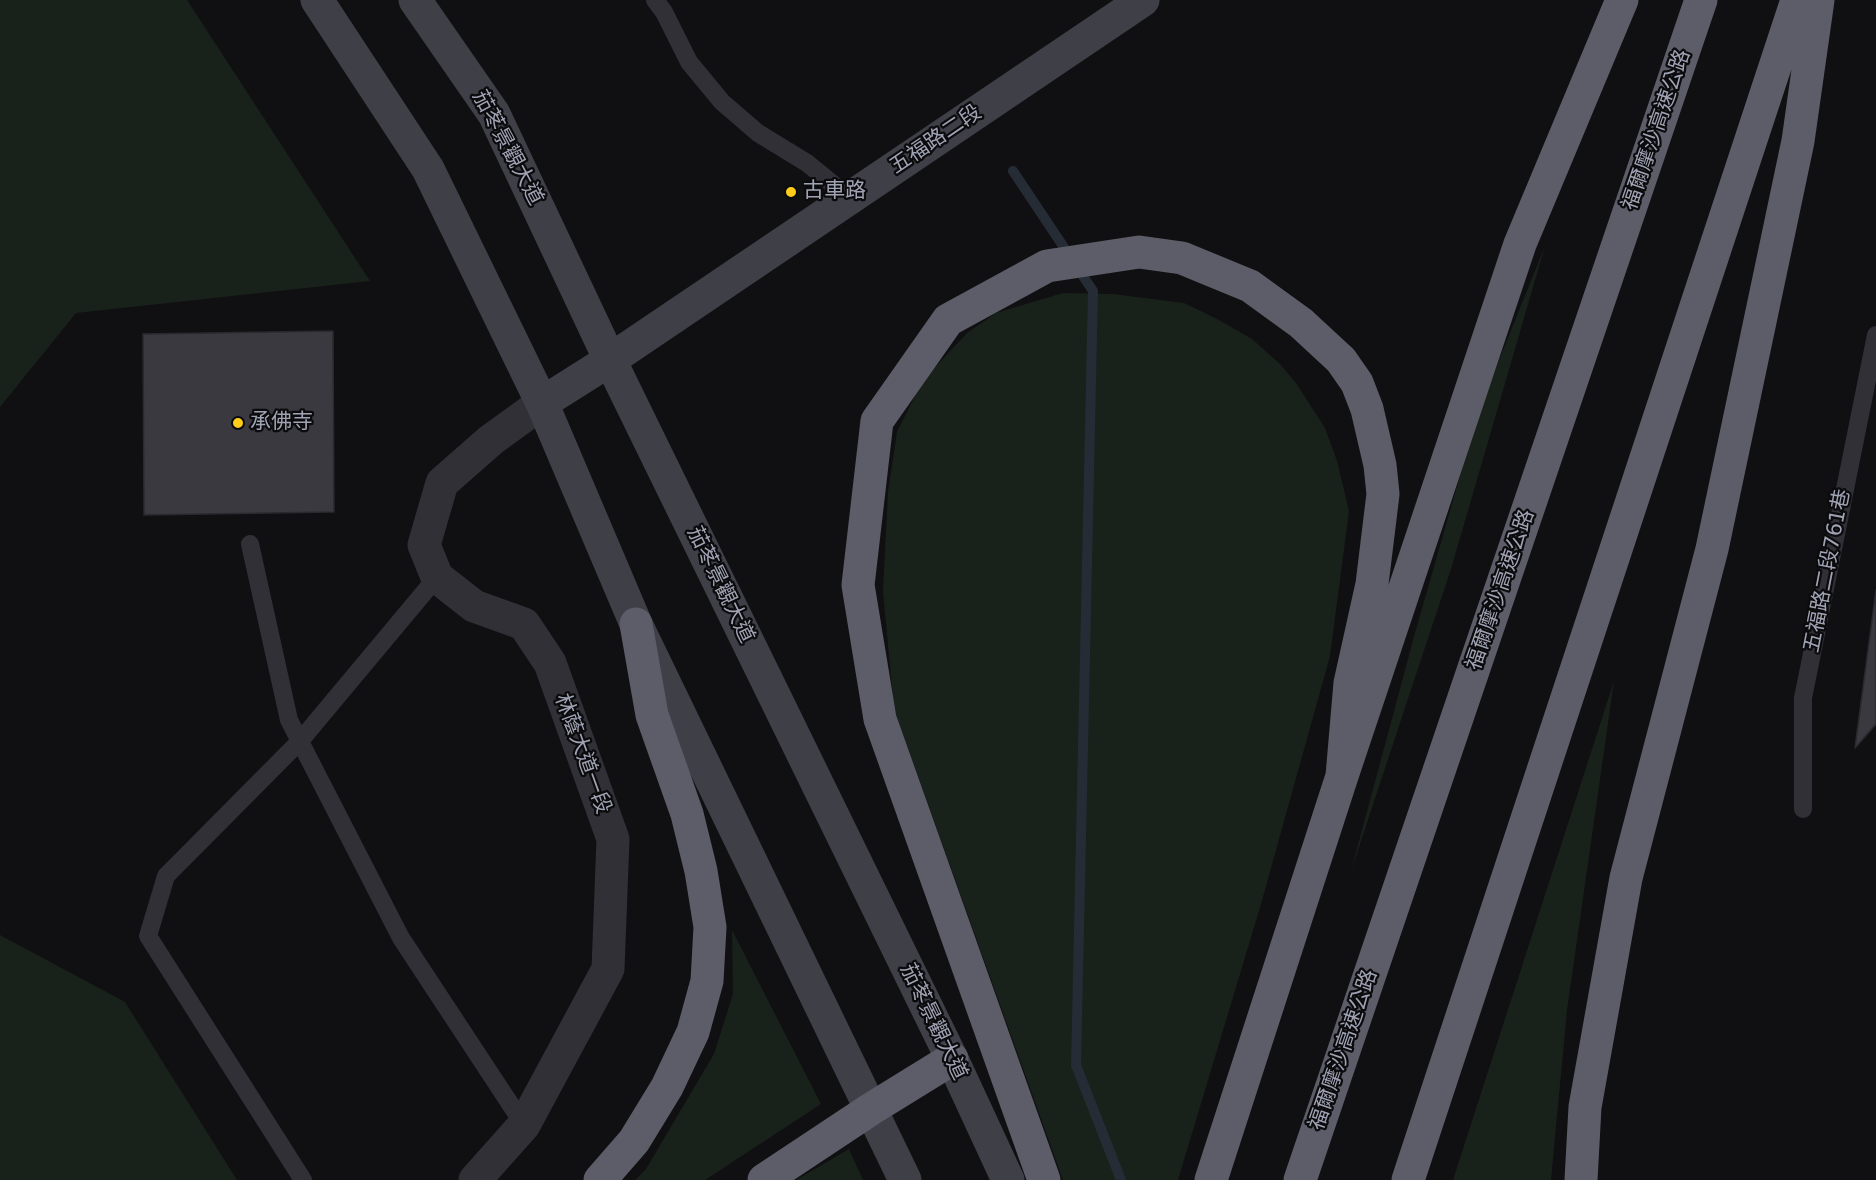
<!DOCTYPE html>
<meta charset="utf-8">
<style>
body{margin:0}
canvas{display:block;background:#100f11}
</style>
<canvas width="1876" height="1180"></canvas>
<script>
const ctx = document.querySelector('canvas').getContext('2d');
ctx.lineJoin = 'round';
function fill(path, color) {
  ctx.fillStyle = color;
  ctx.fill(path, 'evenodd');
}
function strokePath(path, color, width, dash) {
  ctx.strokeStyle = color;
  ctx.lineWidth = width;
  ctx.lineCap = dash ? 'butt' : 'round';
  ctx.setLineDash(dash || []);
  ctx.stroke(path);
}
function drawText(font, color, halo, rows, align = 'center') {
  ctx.font = font + ' "DejaVu Sans","Noto Sans TC",sans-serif';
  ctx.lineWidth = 4.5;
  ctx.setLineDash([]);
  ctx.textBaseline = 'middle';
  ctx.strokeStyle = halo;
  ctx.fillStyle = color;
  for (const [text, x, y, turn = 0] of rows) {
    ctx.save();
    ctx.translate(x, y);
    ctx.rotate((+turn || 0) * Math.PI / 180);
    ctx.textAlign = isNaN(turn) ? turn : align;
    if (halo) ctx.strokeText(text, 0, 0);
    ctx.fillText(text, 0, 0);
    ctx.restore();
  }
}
fill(new Path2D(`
 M 0,0 L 187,0 L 370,281 L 76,313 L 0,407 Z
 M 1545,246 L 1451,569 L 1351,871 L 1415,633 L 1470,441 L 1499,360 Z
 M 1063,293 L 1113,294 L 1184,303 L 1217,319 L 1252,339 L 1280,364 L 1296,383 L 1325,428 L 1337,461 L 1349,511 L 1330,656 L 1261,904 L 1178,1180 L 1063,1180 L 894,709 L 883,591 L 888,492 L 897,432 L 923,380 L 967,333 L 996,313 Z
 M 1614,681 L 1567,1010 L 1551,1180 L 1453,1180 Z
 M 732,930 L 821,1104 L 705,1180 L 635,1180 L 646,1169 L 714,1054 L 733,994 Z
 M 0,935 L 125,1002 L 237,1180 L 0,1180 Z
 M 849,1149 L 863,1180 L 796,1180 Z`), '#19211b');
strokePath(new Path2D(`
 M 1013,171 L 1093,291 L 1076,1065 L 1121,1180`), '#252c35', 10);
const building = new Path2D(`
 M 333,331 L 334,512 L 144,515 L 143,334 Z
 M 1876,590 L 1876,724 L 1855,748 Z`);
fill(building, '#39393f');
strokePath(building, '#2a292d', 1.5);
strokePath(new Path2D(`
 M 655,0 L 664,12 L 689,62 L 722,102 L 758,133 L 807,163 L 850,198
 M 250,544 L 289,720 L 401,938 L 524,1125
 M 1803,809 L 1803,698 L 1876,335
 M 303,1180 L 148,936 L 166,876 L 300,741 L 437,577`), '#303036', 18);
strokePath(new Path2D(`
 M 475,1180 L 524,1125 L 608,969 L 613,839 L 550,663 L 524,624 L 474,606 L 437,577 L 424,545 L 442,483 L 491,440 L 542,403`), '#303036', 33);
strokePath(new Path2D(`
 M 317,0 L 428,169 L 542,403 L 636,624 L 905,1180
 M 415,0 L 494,114 L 610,360 L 952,1059 L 1008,1180
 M 542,403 L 610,360 L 1143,0`), '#3e3f47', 33);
strokePath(new Path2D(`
 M 600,1180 L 634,1141 L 667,1087 L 693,1032 L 707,981 L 710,927 L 701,871 L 687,814 L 652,715 L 636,624
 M 764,1180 L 871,1109 L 952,1059
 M 1044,1180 L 880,719 L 858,585 L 877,421 L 948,320 L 1047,266 L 1139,252 L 1182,258 L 1250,286 L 1301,323 L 1341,360 L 1357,383 L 1367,409 L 1380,465 L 1383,494 L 1372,584 L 1350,683 L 1342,776
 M 1211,1180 L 1342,776 L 1520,244 L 1622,0
 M 1300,1180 L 1701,0
 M 1408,1180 L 1797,0
 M 1581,1180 L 1585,1107 L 1626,878 L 1712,549 L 1798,141 L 1818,0`), '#5c5d68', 33);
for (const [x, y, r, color] of [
 [791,192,6,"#ffcd19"],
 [238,423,6,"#ffcd19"]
]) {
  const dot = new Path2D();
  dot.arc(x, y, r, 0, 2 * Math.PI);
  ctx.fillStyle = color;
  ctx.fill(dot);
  strokePath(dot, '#0b0a0c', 2);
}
drawText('21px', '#9fa3b4', '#0b0a0c', [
 ["福爾摩沙高速公路",1657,130,-71],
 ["五福路二段",936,140,-34],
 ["茄苳景觀大道",507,148,62],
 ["五福路二段761巷",1828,571,-79],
 ["茄苳景觀大道",720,585,64],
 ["福爾摩沙高速公路",1501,590,-71],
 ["林蔭大道一段",582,754,70],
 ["茄苳景觀大道",933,1022,64],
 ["福爾摩沙高速公路",1344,1050,-71]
]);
drawText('21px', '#9fa3b4', '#0b0a0c', [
 ["古車路",803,192],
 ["承佛寺",250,423]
], 'left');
</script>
